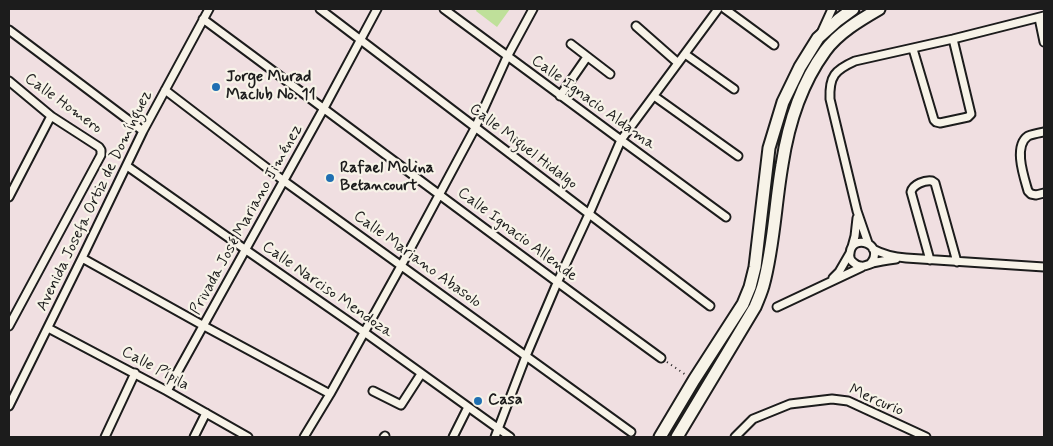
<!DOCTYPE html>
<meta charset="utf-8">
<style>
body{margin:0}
#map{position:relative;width:1053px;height:446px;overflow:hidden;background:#f0dfe1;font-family:Mynerve,sans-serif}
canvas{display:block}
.frame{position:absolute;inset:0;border:10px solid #1c1c1c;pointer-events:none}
</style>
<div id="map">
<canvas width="1053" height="446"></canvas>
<div class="frame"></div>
</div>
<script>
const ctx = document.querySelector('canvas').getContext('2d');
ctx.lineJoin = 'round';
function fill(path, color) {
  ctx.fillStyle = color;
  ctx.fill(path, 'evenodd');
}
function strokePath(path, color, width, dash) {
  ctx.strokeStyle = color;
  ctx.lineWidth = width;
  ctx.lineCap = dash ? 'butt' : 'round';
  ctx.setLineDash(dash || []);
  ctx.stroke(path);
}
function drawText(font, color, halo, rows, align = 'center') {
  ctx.font = font + ' Mynerve,sans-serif';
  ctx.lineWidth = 4.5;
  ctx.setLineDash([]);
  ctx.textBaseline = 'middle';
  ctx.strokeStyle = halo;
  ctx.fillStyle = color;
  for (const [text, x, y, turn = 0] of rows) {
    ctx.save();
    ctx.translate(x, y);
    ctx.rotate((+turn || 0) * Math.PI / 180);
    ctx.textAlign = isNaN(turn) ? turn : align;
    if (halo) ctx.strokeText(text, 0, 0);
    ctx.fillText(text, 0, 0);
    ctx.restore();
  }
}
fill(new Path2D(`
 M 477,9 L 510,9 L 497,27 L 476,11 Z`), '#bfe09a');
const minor = new Path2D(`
 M 320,9 L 710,306
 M 444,9 L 621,140 L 726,217
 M 725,9 L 774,45
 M 1039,18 L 1044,42
 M 203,19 C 356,132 508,247 661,358
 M 636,26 L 678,63
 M 9,30 L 143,131
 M 822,31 L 832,9
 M 571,44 L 610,74
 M 913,49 L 934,120 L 936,122 L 940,123 L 968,117 L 971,114 L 953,39
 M 685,54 L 734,89
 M 9,81 L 51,116 L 99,147 L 101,150 L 101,155 L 9,326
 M 165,90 L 284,181 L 631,432
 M 560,96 L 587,57
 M 654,96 L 738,156
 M 1044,132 C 1039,133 1033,134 1028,136 C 1013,146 1024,177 1028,191 L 1031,194 L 1036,195 L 1044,193
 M 127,166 L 246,250 L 364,332 L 510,437
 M 9,197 L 51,116
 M 868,243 L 857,211 L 830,99 C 829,76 835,70 855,61 L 953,39 L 1044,16
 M 852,247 L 855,236 L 857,218
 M 873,249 C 884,255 894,257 906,258 L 1044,267
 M 82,258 L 204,326 L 330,394
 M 930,260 L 911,192 C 913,184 925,180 932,181 L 935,183 L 957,262
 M 870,264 C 887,245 852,232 850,253 C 849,257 851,261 854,263 C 856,265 859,266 861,266 C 865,267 869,264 873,263 C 880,261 888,260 896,259
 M 833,278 L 839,272 L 850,253
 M 777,307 L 862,267
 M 48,328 L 167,391 L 248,437
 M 167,391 L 324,108 L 377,9
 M 373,391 L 401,405 L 421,374
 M 9,406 L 82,258 L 143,131 L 209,9
 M 105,437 L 135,373
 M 194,437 L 206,413
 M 304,437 L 330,394 L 401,266 L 475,128 L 507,57 L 533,9
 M 384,437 L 385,436
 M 453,437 L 468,407
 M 495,437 L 526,356 L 557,283 L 589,214 L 621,140 L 718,9
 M 735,437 L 753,419 L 790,404 L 832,399 L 848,401 L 926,437`);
const primary = new Path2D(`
 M 660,437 L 694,380 L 743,304 L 750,287 L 755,267 L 769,148 L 783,102 L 800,67 L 818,38 L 838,20 L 853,9
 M 677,437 L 755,307 C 758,300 761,293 763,286 C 774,246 775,205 782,165 C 788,125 801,84 825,51 C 838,33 860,20 879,9`);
strokePath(minor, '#1c1c1c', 11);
strokePath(primary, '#1c1c1c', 15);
strokePath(new Path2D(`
 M 667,362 L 686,375`), '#1c1c1c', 2, [1, 4]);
strokePath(minor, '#f7f3e8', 7);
strokePath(primary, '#f7f3e8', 11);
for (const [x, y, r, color] of [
 [216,87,5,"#1f6fb2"],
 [330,178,5,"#1f6fb2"],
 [478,401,5,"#1f6fb2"]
]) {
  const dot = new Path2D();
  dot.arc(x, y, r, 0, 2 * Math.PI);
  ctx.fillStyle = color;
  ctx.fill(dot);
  strokePath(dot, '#f7f3e8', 2);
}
drawText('bold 16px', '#1c1c1c', '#f7f3e8', [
 ["Jorge Murad",226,78],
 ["Maclub No. 11",226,96],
 ["Rafael Molina",340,169],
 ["Betancourt",340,187],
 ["Casa",488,401]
], 'left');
drawText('16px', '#1c1c1c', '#f7f3e8', [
 ["Calle Ignacio Aldama",593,103,36],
 ["Calle Homero",63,104,36],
 ["Calle Miguel Hidalgo",523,147,37],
 ["Avenida Josefa Ortiz de Domínguez",95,201,-64],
 ["Privada José Mariano Jiménez",247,220,-61],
 ["Calle Ignacio Allende",517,235,37],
 ["Calle Mariano Abasolo",417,260,36],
 ["Calle Narciso Mendoza",327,290,35],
 ["Calle Pípila",155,369,29],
 ["Mercurio",876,401,23]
]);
</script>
